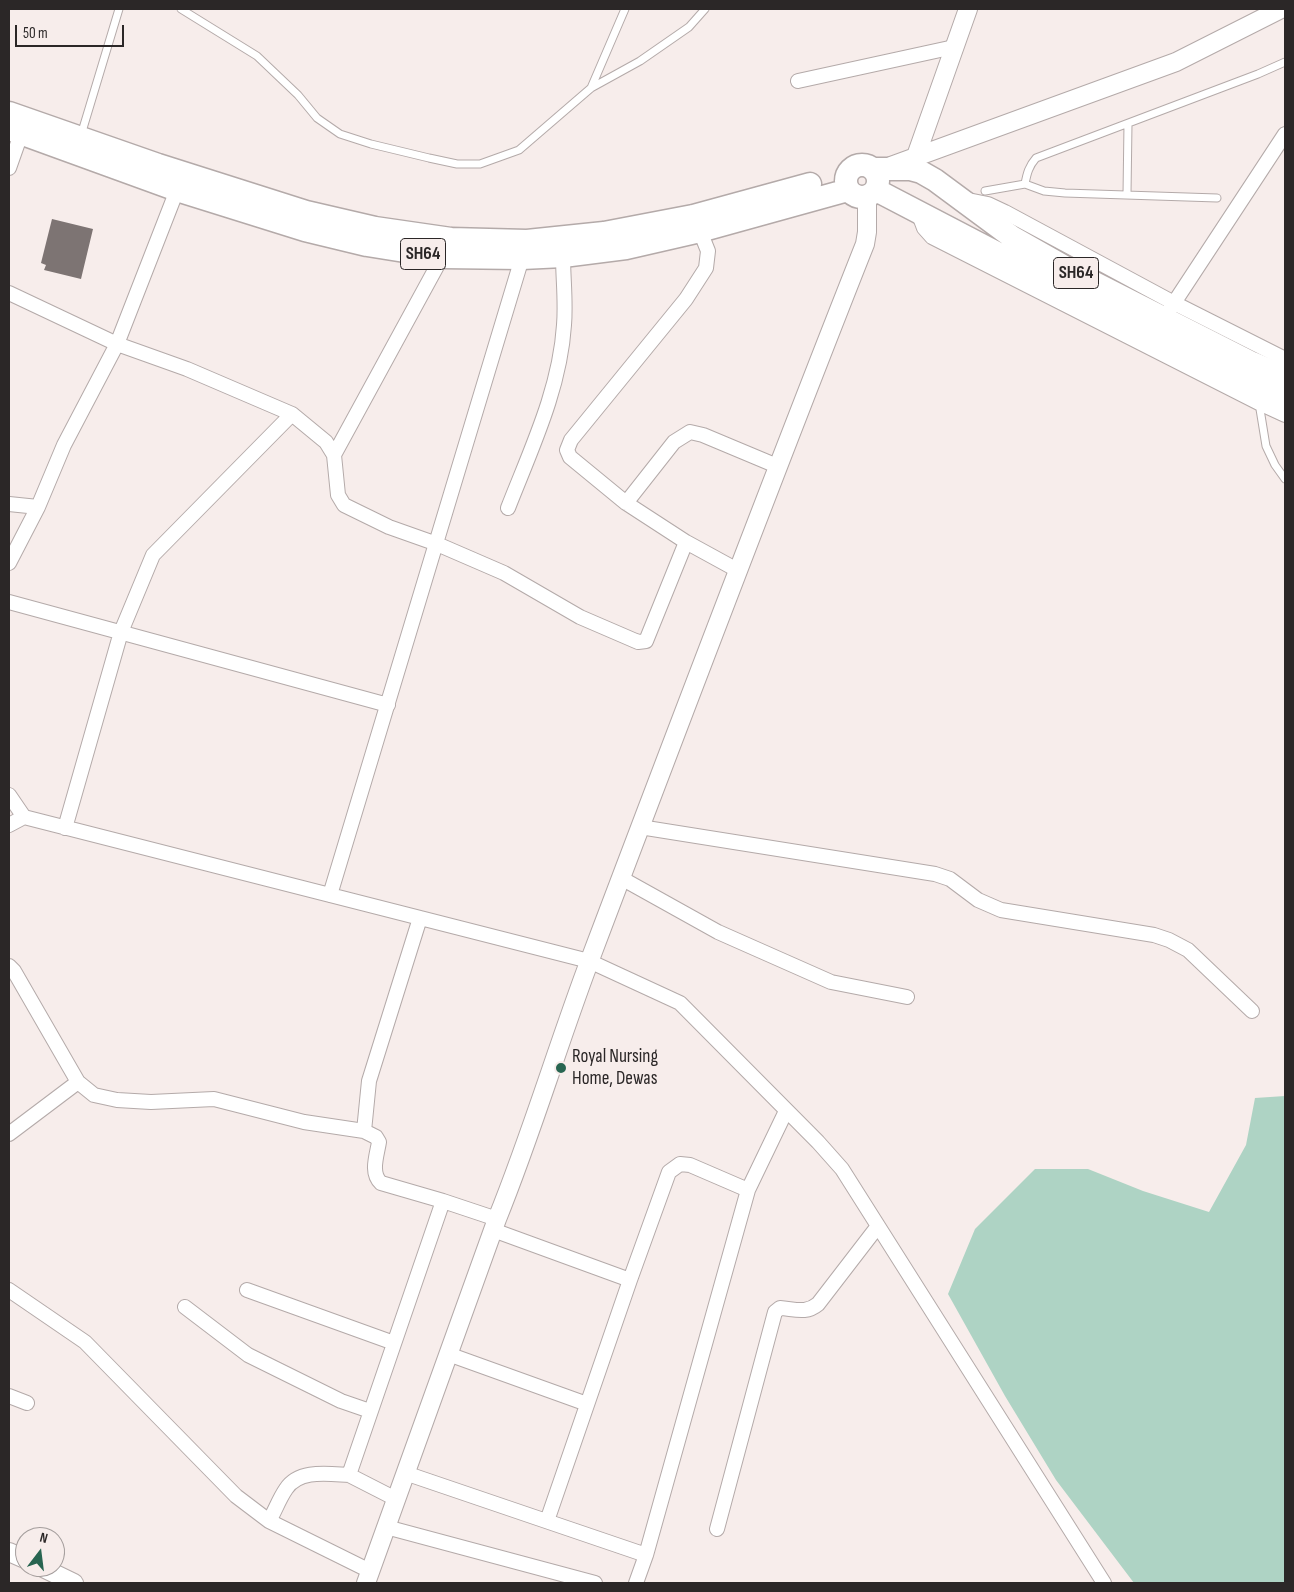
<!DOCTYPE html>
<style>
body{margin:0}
#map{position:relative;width:1294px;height:1592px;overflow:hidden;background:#f7edeb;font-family:"Sofia Sans Condensed",sans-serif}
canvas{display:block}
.frame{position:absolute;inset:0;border:10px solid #2b2727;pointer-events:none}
.north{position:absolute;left:15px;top:1527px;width:50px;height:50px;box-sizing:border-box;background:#f7edeb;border:1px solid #a59e9d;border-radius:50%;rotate:15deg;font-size:14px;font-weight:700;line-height:20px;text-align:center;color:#2b2727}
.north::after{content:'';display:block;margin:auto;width:18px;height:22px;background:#286551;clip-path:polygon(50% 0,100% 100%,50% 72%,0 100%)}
.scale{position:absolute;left:15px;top:25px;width:109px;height:22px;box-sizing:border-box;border:2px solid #2b2727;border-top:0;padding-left:6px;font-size:15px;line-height:18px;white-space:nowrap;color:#2b2727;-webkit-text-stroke:4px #f7edeb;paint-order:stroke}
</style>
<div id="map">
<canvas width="1294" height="1592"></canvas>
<div class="frame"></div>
<div class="north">N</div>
<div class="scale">50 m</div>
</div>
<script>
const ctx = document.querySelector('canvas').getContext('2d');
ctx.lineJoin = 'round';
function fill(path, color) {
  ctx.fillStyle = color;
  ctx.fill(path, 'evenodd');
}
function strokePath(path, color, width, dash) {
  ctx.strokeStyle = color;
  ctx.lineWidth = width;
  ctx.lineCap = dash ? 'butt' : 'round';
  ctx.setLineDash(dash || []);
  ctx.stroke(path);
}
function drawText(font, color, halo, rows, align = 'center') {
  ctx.font = font + ' "Sofia Sans Condensed",sans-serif';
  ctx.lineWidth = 4.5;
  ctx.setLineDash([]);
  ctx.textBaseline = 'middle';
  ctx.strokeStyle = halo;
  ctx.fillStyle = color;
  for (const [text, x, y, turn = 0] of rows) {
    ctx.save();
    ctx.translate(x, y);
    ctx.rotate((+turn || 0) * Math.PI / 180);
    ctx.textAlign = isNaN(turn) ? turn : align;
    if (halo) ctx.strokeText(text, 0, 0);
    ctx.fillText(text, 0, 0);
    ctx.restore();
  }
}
fill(new Path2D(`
 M 1285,1096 L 1285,1583 L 1134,1583 L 1056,1480 L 1005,1396 L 948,1294 L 975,1229 L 1035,1169 L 1088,1169 L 1143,1191 L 1209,1212 L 1246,1145 L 1255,1098 Z`), '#aed3c4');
fill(new Path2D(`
 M 52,219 L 93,229 L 81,279 L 44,270 L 46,265 L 41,263 Z`), '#7d7473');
const service = new Path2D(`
 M 181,9 L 257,56 L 298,95 L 317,118 L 340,134 L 371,144 L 429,158 L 457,164 L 480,164 L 519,150 L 591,88 L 640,61 L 689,27 L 705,9
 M 591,88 L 625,9
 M 81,135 L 119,9
 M 985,191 L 1025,184
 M 1127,194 L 1128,124
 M 1217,198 L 1065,193 L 1044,191 L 1025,184 C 1027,173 1029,166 1036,158 L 1258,74 L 1285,62
 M 1259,403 L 1266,446 L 1275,465 L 1285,479`);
const minor = new Path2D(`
 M 798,81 L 954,47
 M 9,168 L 21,134
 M 968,200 L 988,204 L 1005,212 L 1174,303 L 1285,359
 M 918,212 L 924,228 L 932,237 L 1259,403 L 1285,415
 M 700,231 L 708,251 L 706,268 L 686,299 L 571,440 L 567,450 L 570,457 L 626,503 L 686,542 L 739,571
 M 9,293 L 117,344 L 187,369 L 292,414 L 326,442 L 334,455 L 338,495 L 344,505 L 389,527 L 437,544 L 504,573 L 580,617 L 638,642 L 646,641 L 686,542
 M 1170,309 L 1285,134
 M 334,455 L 442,257
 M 626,503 L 674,442 L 690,432 L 703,435 L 777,466
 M 9,504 L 38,507
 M 508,508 C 531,449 560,389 564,325 C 566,302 563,278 563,256
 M 9,563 L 38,507 L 64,445 L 117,344 L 177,190
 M 9,602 L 388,705
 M 9,795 L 24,817
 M 9,825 L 24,817 L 589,961 L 680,1003 L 818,1142 L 842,1169 L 1104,1583
 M 640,827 L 935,874 L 950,879 L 978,900 L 1001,910 L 1154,935 L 1169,940 L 1188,950 L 1252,1011
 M 65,828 L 121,632 L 153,555 L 292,414
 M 621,878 L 718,932 L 831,982 L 907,997
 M 330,895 L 522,258
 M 9,966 L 14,971 L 78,1082 L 94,1095 L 117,1100 L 151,1102 L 214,1099 L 304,1122 L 364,1131 L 376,1137 L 379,1142 C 377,1155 370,1173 381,1183 L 443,1201 L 497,1219
 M 364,1131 L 369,1081 L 420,918
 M 9,1134 L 78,1082
 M 493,1230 L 630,1280
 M 9,1290 L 85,1342 L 236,1496 L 269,1521 L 370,1571
 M 247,1290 L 394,1343
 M 185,1307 L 248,1355 L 341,1401 L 370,1411
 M 448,1354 L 587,1404
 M 9,1396 L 27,1403
 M 405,1473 L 646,1555
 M 396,1499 L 349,1475 L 443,1201
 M 269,1521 C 275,1511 279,1499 286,1489 C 299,1469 328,1474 349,1475
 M 547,1521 L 630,1280 L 669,1172 L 680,1164 L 690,1165 L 748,1190
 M 386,1527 L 595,1583
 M 717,1529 L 775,1312 L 780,1308 C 795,1309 806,1314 818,1304 L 878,1226
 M 636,1583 L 646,1555 L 748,1190 L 786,1111`);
const tertiary = new Path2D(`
 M 916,156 L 968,9
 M 891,166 L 1176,62 L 1281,9
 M 9,1552 L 25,1559
 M 41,1567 L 74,1583
 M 366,1583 L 497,1219 C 532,1133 558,1044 591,957 C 681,719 771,481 865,244 L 867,232 L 867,196`);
const primary = new Path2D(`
 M 9,113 L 158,165 L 306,212 L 375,228 L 451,239 L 527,241 L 604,233 L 693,216 L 810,184
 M 9,129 L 177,190 L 305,230 L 367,245 L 442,257 L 522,258 L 563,256 L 626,248 L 700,231 L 848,190
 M846 181a16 16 0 1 1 32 0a16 16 0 1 1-32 0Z
 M 873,169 L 910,169 L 921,172 L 935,180 L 1012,237 L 1079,275 L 1252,363 L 1285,377
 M 876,190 L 1181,349 L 1285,397`);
strokePath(service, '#b4aaa9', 9);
strokePath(minor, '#b4aaa9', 16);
strokePath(tertiary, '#b4aaa9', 20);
strokePath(primary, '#b4aaa9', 25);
strokePath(service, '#fff', 7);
strokePath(minor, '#fff', 14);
strokePath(tertiary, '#fff', 18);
strokePath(primary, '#fff', 22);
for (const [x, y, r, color] of [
 [561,1068,6,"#286551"]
]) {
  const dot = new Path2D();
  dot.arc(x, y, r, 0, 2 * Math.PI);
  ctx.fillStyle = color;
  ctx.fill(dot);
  strokePath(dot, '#f7edeb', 2);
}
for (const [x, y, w] of [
 [423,254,45],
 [1076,273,45]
]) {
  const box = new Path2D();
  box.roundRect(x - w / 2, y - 15.5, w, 31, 4);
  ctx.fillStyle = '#f7edeb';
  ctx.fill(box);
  strokePath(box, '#2b2727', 1);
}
drawText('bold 18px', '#2b2727', null, [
 ["SH64",423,254],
 ["SH64",1076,273]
]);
drawText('19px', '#2b2727', '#f7edeb', [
 ["Royal Nursing",572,1057],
 ["Home, Dewas",572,1079]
], 'left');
</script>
